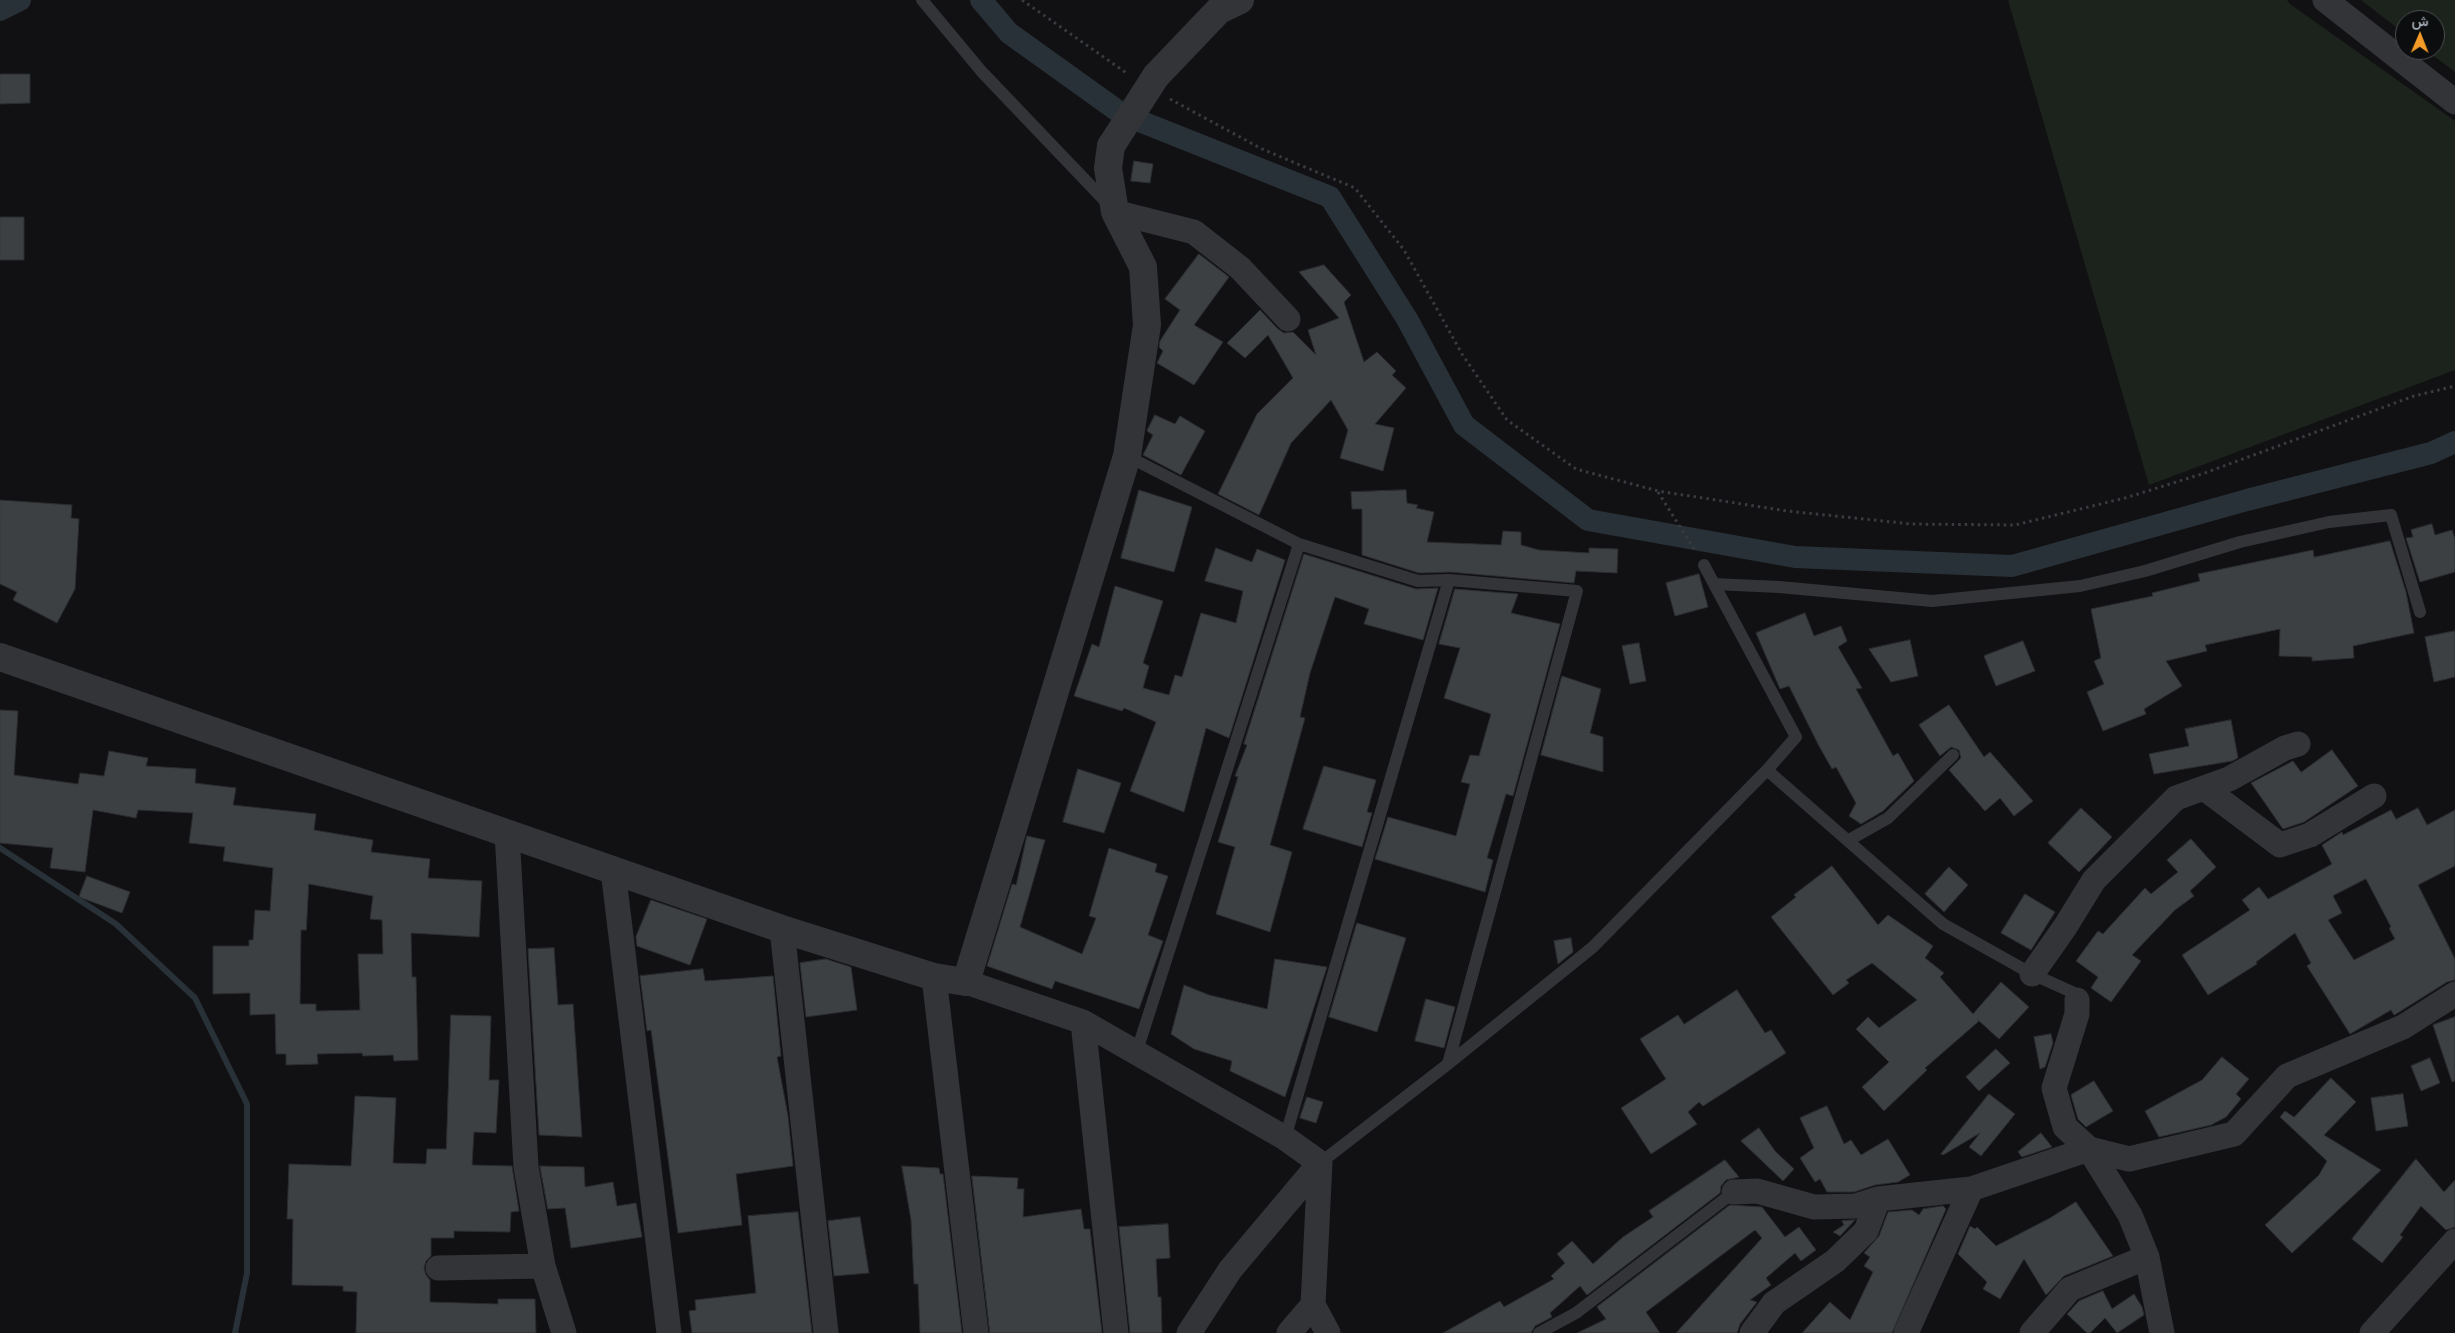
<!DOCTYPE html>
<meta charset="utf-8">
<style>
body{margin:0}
#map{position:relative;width:2455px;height:1333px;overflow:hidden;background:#111113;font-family:Jost,Vazirmatn,sans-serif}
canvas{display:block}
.north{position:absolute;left:2395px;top:10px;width:50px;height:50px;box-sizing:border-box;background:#0c0d0e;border:1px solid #484c50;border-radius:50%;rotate:1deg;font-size:14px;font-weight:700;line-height:20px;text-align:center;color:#a2aab4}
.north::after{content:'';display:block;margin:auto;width:18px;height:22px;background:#f49a28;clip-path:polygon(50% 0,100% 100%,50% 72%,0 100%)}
</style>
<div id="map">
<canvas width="2455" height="1333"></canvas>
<div class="north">ش</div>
</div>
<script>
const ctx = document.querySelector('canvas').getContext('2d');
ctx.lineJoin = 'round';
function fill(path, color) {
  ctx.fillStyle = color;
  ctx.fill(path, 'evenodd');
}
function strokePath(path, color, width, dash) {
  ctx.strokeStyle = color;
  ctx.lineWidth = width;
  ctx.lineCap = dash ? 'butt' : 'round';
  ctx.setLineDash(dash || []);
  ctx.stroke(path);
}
fill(new Path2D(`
 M 2008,0 L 2287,0 L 2290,4 L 2455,121 L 2455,370 L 2149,485 Z
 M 2361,0 L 2455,0 L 2455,72 L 2426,50 L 2435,50 L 2435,20 L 2405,20 L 2405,34 Z`), '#1c231c');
strokePath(new Path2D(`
 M 0,848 L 116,924 L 195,998 L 247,1104 L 247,1273 L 235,1333`), '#283137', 6);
strokePath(new Path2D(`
 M 981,0 L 1009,33 L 1122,114 L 1330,197 L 1407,319 L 1464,425 L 1588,520 L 1795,557 L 2012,566 L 2247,500 L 2431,453 L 2455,442
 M 0,10 L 20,0`), '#283137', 22);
const building = new Path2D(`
 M 0,74 L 30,74 L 30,103 L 0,104 Z
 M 1134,161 L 1153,164 L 1150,183 L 1131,181 Z
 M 0,217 L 24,217 L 24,260 L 0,260 Z
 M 1199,254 L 1229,277 L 1194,325 L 1223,342 L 1194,385 L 1157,363 L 1163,351 L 1159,347 L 1160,341 L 1180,310 L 1165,299 Z
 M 1324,265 L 1351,295 L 1344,302 L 1364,362 L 1377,352 L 1396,371 L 1392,375 L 1406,388 L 1375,424 L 1394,428 L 1383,471 L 1340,458 L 1348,430 L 1331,400 L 1291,443 L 1259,515 L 1218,494 L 1257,414 L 1293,378 L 1268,335 L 1245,358 L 1227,343 L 1260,310 L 1278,329 L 1284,333 L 1293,332 L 1316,355 L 1308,330 L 1339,318 L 1299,272 Z
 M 1155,415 L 1175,424 L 1180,416 L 1205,431 L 1181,475 L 1143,455 L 1153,435 L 1147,431 Z
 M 1139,490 L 1192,507 L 1174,572 L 1121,558 Z
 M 1406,490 L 1407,503 L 1418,505 L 1416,508 L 1434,512 L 1427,542 L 1501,545 L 1503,531 L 1521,532 L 1521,545 L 1539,550 L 1589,553 L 1589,548 L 1618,549 L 1617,573 L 1576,571 L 1574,583 L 1450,572 L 1419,573 L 1362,555 L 1362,509 L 1352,509 L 1351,492 Z
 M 0,500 L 72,505 L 71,518 L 79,519 L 75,589 L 57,623 L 13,600 L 17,592 L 0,584 Z
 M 2432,524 L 2435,535 L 2452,530 L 2455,539 L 2455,572 L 2420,582 L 2406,538 L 2413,537 L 2411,530 Z
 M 2390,541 L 2406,592 L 2414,633 L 2353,646 L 2354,658 L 2312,661 L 2312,657 L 2279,656 L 2280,629 L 2205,645 L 2207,651 L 2166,661 L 2182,686 L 2144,709 L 2146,714 L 2103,731 L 2087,692 L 2104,684 L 2094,661 L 2101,658 L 2091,609 L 2153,596 L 2152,593 L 2200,581 L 2198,574 L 2313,550 L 2314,557 Z
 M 1216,548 L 1252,562 L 1257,549 L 1285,560 L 1229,738 L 1206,728 L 1184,812 L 1130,791 L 1156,722 L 1124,708 L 1122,711 L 1074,696 L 1092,644 L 1099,647 L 1115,586 L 1163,601 L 1143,663 L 1149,666 L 1143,688 L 1169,695 L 1175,675 L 1182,677 L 1201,613 L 1236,623 L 1243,591 L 1205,581 Z
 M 1304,554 L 1416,589 L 1438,588 L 1423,640 L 1364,624 L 1369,609 L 1335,597 L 1310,673 L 1300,717 L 1305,718 L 1270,845 L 1292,852 L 1270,932 L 1216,914 L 1235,847 L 1218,842 L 1238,777 L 1235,776 L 1247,745 L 1244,744 Z
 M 1699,574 L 1708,607 L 1675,616 L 1666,583 Z
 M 1455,589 L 1518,594 L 1511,613 L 1560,624 L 1513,796 L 1506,794 L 1487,858 L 1493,860 L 1485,892 L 1375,859 L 1388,817 L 1456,836 L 1470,784 L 1461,782 L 1470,755 L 1479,756 L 1491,714 L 1444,698 L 1460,648 L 1439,644 Z
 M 1805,613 L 1814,636 L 1841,626 L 1847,641 L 1838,647 L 1862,688 L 1856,689 L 1893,756 L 1898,753 L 1914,781 L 1883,811 L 1861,824 L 1849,816 L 1856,803 L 1836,767 L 1832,769 L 1819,746 L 1789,686 L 1780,689 L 1756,633 Z
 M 2455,631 L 2455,677 L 2434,682 L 2425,637 Z
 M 1910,640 L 1918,676 L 1891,682 L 1869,649 Z
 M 2023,641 L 2035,671 L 1996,686 L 1984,656 Z
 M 1639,643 L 1646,681 L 1630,684 L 1622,646 Z
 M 1562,676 L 1601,689 L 1590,733 L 1603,737 L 1603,772 L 1541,755 Z
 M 1949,705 L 1984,757 L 1990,752 L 2033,801 L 2014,816 L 2000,798 L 1985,811 L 1949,770 L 1961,758 L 1959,750 L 1951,747 L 1940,756 L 1919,725 Z
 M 0,710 L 18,711 L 14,775 L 78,784 L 80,773 L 104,776 L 109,751 L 148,758 L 146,766 L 196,769 L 195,783 L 236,788 L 233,805 L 316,814 L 314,830 L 373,840 L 371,852 L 430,859 L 428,878 L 482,881 L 479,937 L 411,933 L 412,977 L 416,977 L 418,1060 L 394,1061 L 393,1055 L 363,1056 L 362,1053 L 317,1054 L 318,1064 L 286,1065 L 286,1054 L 276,1054 L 275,1014 L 250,1015 L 250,993 L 213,994 L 213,946 L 249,946 L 249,940 L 253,940 L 255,910 L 270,911 L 273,868 L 223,861 L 225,847 L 189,843 L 193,813 L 138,810 L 136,818 L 93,810 L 85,872 L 50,868 L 53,848 L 0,843 ZM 309,884 L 373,896 L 370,919 L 382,920 L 383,954 L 358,954 L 360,1010 L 316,1011 L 316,1004 L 300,1004 L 301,930 L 306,930 Z
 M 2231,720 L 2238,758 L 2232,761 L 2154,774 L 2149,754 L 2189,746 L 2185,729 Z
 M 2332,750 L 2358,786 L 2304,822 L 2283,829 L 2251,783 L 2293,761 L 2301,772 Z
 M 1324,766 L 1376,780 L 1367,812 L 1372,813 L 1362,847 L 1303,829 Z
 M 1078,769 L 1121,783 L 1104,833 L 1063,822 Z
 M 2081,808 L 2112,837 L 2079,872 L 2048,843 Z
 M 2418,808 L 2427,825 L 2455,810 L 2455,866 L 2418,885 L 2455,959 L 2455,980 L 2447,982 L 2396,1014 L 2394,1015 L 2391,1010 L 2350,1034 L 2307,966 L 2311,963 L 2295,933 L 2256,962 L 2257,964 L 2208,995 L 2182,955 L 2250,910 L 2242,900 L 2259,887 L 2268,899 L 2332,864 L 2322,845 L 2342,832 L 2343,835 L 2391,810 L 2396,819 ZM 2366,879 L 2391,927 L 2389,928 L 2395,939 L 2354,960 L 2328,920 L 2342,913 L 2333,896 Z
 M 1027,836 L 1045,840 L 1020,927 L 1082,954 L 1096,918 L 1089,916 L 1109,848 L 1157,864 L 1155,872 L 1168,876 L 1148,935 L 1163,941 L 1139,1009 L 1055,981 L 1052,989 L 987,966 L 1012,884 L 1016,885 Z
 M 2191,839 L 2216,867 L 2190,891 L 2194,896 L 2175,910 L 2132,955 L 2141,961 L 2111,1002 L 2091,988 L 2098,977 L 2076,961 L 2098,931 L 2103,934 L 2145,888 L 2151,894 L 2178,872 L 2167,860 Z
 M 1832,866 L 1878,925 L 1888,915 L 1933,946 L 1925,958 L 1944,973 L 1940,977 L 1973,1014 L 2001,982 L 2029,1007 L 1999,1039 L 1977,1019 L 1979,1021 L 1925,1068 L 1927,1070 L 1884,1111 L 1862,1087 L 1889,1062 L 1856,1029 L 1868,1017 L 1879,1028 L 1917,1000 L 1872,963 L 1846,980 L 1849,983 L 1833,995 L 1771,917 L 1796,897 L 1794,895 Z
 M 1949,867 L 1968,885 L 1944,912 L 1925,894 Z
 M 87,876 L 130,892 L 122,913 L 79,897 Z
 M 2025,894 L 2055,912 L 2031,950 L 2001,933 Z
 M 651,900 L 707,919 L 690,965 L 637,946 L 636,937 Z
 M 1357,923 L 1406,938 L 1377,1032 L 1329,1017 Z
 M 1571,938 L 1573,952 L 1558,964 L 1554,941 Z
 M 554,948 L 558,1005 L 573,1004 L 582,1137 L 539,1135 L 528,949 Z
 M 826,959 L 851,967 L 857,1010 L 806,1017 L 800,963 Z
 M 1275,959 L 1327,967 L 1285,1097 L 1230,1071 L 1232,1061 L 1194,1049 L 1171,1034 L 1184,985 L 1209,995 L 1267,1009 Z
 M 703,969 L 705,981 L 773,976 L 781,1056 L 777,1057 L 788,1116 L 793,1166 L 736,1174 L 742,1225 L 678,1233 L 651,1030 L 647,1031 L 640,976 Z
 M 1737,990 L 1765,1033 L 1771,1030 L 1786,1053 L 1703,1106 L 1699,1102 L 1688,1112 L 1697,1124 L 1651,1154 L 1621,1108 L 1666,1079 L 1640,1039 L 1678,1015 L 1684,1024 Z
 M 1426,999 L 1455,1007 L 1444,1048 L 1415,1041 Z
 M 451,1015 L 491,1016 L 489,1080 L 499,1080 L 496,1133 L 474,1132 L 472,1165 L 512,1166 L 519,1211 L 511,1212 L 510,1232 L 454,1231 L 454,1238 L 431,1238 L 431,1256 L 426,1261 L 424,1268 L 426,1275 L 430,1280 L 430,1302 L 498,1304 L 498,1299 L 535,1299 L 536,1333 L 356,1333 L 357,1292 L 343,1291 L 343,1286 L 292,1285 L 293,1219 L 287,1219 L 289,1164 L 351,1166 L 355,1096 L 396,1098 L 393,1163 L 426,1164 L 427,1149 L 446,1149 Z
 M 2455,1017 L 2455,1081 L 2452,1082 L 2433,1025 Z
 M 2051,1034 L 2053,1043 L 2045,1067 L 2040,1069 L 2034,1037 Z
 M 1996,1049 L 2010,1063 L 1979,1091 L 1966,1077 Z
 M 2222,1057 L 2249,1079 L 2236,1094 L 2241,1099 L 2226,1117 L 2211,1125 L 2159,1137 L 2145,1111 L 2202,1080 Z
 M 2430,1058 L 2440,1083 L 2421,1091 L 2411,1066 Z
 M 2331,1078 L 2356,1102 L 2324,1135 L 2381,1170 L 2292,1253 L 2265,1225 L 2319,1175 L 2327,1161 L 2280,1117 L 2285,1111 L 2294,1117 Z
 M 2094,1081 L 2113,1111 L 2086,1127 L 2078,1119 L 2071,1095 Z
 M 1989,1094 L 2015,1114 L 1981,1156 L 1969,1147 L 1980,1133 L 1943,1155 L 1941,1154 Z
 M 2403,1094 L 2408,1126 L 2376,1131 L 2371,1098 Z
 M 1307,1097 L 1323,1102 L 1316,1123 L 1300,1118 Z
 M 1827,1106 L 1844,1144 L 1851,1140 L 1861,1155 L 1888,1139 L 1910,1175 L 1898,1182 L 1875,1185 L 1854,1192 L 1827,1192 L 1820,1179 L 1815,1182 L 1800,1158 L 1814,1148 L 1800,1118 Z
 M 1759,1128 L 1775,1151 L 1794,1169 L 1783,1181 L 1741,1141 Z
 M 2041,1133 L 2052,1147 L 2022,1157 L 2018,1152 Z
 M 2416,1159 L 2444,1192 L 2455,1180 L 2455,1227 L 2446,1230 L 2421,1206 L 2400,1235 L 2403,1237 L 2382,1263 L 2352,1239 Z
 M 1725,1160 L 1739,1177 L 1726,1180 L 1721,1186 L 1720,1193 L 1587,1295 L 1580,1286 L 1550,1313 L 1552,1317 L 1535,1326 L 1531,1333 L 1443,1333 L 1500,1301 L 1504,1307 L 1554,1279 L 1551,1276 L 1565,1263 L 1557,1254 L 1572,1241 L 1593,1264 L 1623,1237 L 1653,1217 L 1649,1211 Z
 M 540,1166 L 584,1167 L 585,1187 L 613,1182 L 617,1206 L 636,1203 L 642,1237 L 571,1248 L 565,1208 L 548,1209 Z
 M 902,1166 L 939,1168 L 940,1174 L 943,1174 L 962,1333 L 920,1333 L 918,1284 L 914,1284 L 911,1220 Z
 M 972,1176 L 1018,1178 L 1017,1189 L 1024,1189 L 1023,1217 L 1081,1209 L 1084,1229 L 1090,1229 L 1102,1333 L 990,1333 Z
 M 2076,1202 L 2113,1256 L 2064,1276 L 2046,1295 L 2024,1259 L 2000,1299 L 1983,1289 L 1987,1282 L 1958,1254 L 1970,1226 L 1975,1229 L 1977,1227 L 1996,1246 L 2050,1218 Z
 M 1730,1205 L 1762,1207 L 1785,1237 L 1799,1227 L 1816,1250 L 1801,1261 L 1795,1253 L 1766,1278 L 1771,1285 L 1750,1300 L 1757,1302 L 1740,1324 L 1737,1333 L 1676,1333 L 1762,1238 L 1755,1230 L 1646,1312 L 1660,1333 L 1577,1333 L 1606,1319 L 1597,1307 Z
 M 1943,1206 L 1946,1209 L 1892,1333 L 1802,1333 L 1830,1302 L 1850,1320 L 1873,1272 L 1864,1266 L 1870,1257 L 1864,1253 L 1879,1236 L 1888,1212 L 1912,1210 L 1919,1215 L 1923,1209 Z
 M 798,1212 L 812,1333 L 692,1333 L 689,1311 L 696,1310 L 695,1300 L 756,1293 L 748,1216 Z
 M 860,1217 L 869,1273 L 834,1276 L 828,1221 Z
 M 1855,1220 L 1840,1236 L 1833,1232 L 1844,1225 L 1842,1221 Z
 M 1168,1224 L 1170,1258 L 1156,1259 L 1158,1297 L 1161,1297 L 1162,1333 L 1130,1333 L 1119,1227 Z
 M 2103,1291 L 2112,1309 L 2134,1294 L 2142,1307 L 2144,1315 L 2117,1333 L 2105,1318 L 2090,1333 L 2087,1333 L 2067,1314 L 2079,1301 Z`);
fill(building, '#3d4043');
strokePath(building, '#2b2c2f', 1);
strokePath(new Path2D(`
 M 1022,0 L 1128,74
 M 1170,99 L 1262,149 L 1355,188 L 1404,250 L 1462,354 L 1507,420 L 1576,469 L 1658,491 L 1787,511 L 1912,524 L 2015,525 L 2125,498 L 2202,474 L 2414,396 L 2455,386
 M 1658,492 L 1696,552`), '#383b3f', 3, [2.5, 4]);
strokePath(new Path2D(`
 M 922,0 L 982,72 L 1109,205
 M 1127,456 L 1299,544 L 1418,581 L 1449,580 L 1577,591 L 1448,1064
 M 1704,565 L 1714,584 L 1779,587 L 1932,601 L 2080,586 L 2145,571 L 2240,542 L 2329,522 L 2391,515 L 2420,612
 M 1767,770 L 1943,924 L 2032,974 L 2072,992 L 2077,1000
 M 1849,840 L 1888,818 L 1953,755
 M 1136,1054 L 1299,544
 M 1285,1138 L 1449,580
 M 1320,1163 L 1448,1064 L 1593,947 L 1767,770 L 1796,737 L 1714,584
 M 1539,1333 L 1576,1313 L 1734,1192`), '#323438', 12);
strokePath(new Path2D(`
 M 2325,0 L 2455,102
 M 1115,212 L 1194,232 L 1240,268 L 1288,319
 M 2204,788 L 2280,845 L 2310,835 L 2374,796
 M 507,833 L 526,1167 L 543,1266 L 564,1333
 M 613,870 L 669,1333
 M 782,929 L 826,1333
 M 2032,974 L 2065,927 L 2094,880 L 2176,798 L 2229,779 L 2285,748 L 2298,744
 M 934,977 L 976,1333
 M 966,982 L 1083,1022 L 1285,1138 L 1320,1163 L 1313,1305 L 1328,1333
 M 2077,1000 L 2077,1014 L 2054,1088 L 2065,1127 L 2089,1149 L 2129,1159 L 2234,1134 L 2287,1076 L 2403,1027 L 2455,994
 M 1083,1022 L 1116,1333
 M 1734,1192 L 1757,1191 L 1814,1207 L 1856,1206 L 1878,1199 L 1971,1189 L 2089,1149 L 2130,1215 L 2147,1257 L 2162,1333
 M 438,1268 L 543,1266
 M 1189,1333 L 1230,1270 L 1320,1163
 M 1289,1333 L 1313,1305
 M 1752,1333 L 1774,1303 L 1835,1261 L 1866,1231 L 1878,1199
 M 1906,1333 L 1971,1189
 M 2032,1333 L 2070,1289 L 2147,1257
 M 2372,1333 L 2455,1241`), '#323438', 25);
strokePath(new Path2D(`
 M 1156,76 L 1219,10 L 1240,0
 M 0,657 L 782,929 L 934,977 L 966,982 L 1127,456 L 1147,325 L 1143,267 L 1115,212 L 1108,168 L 1111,146`), '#323438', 28);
strokePath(new Path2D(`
 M 1111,146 L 1156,76`), '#323438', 28);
</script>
